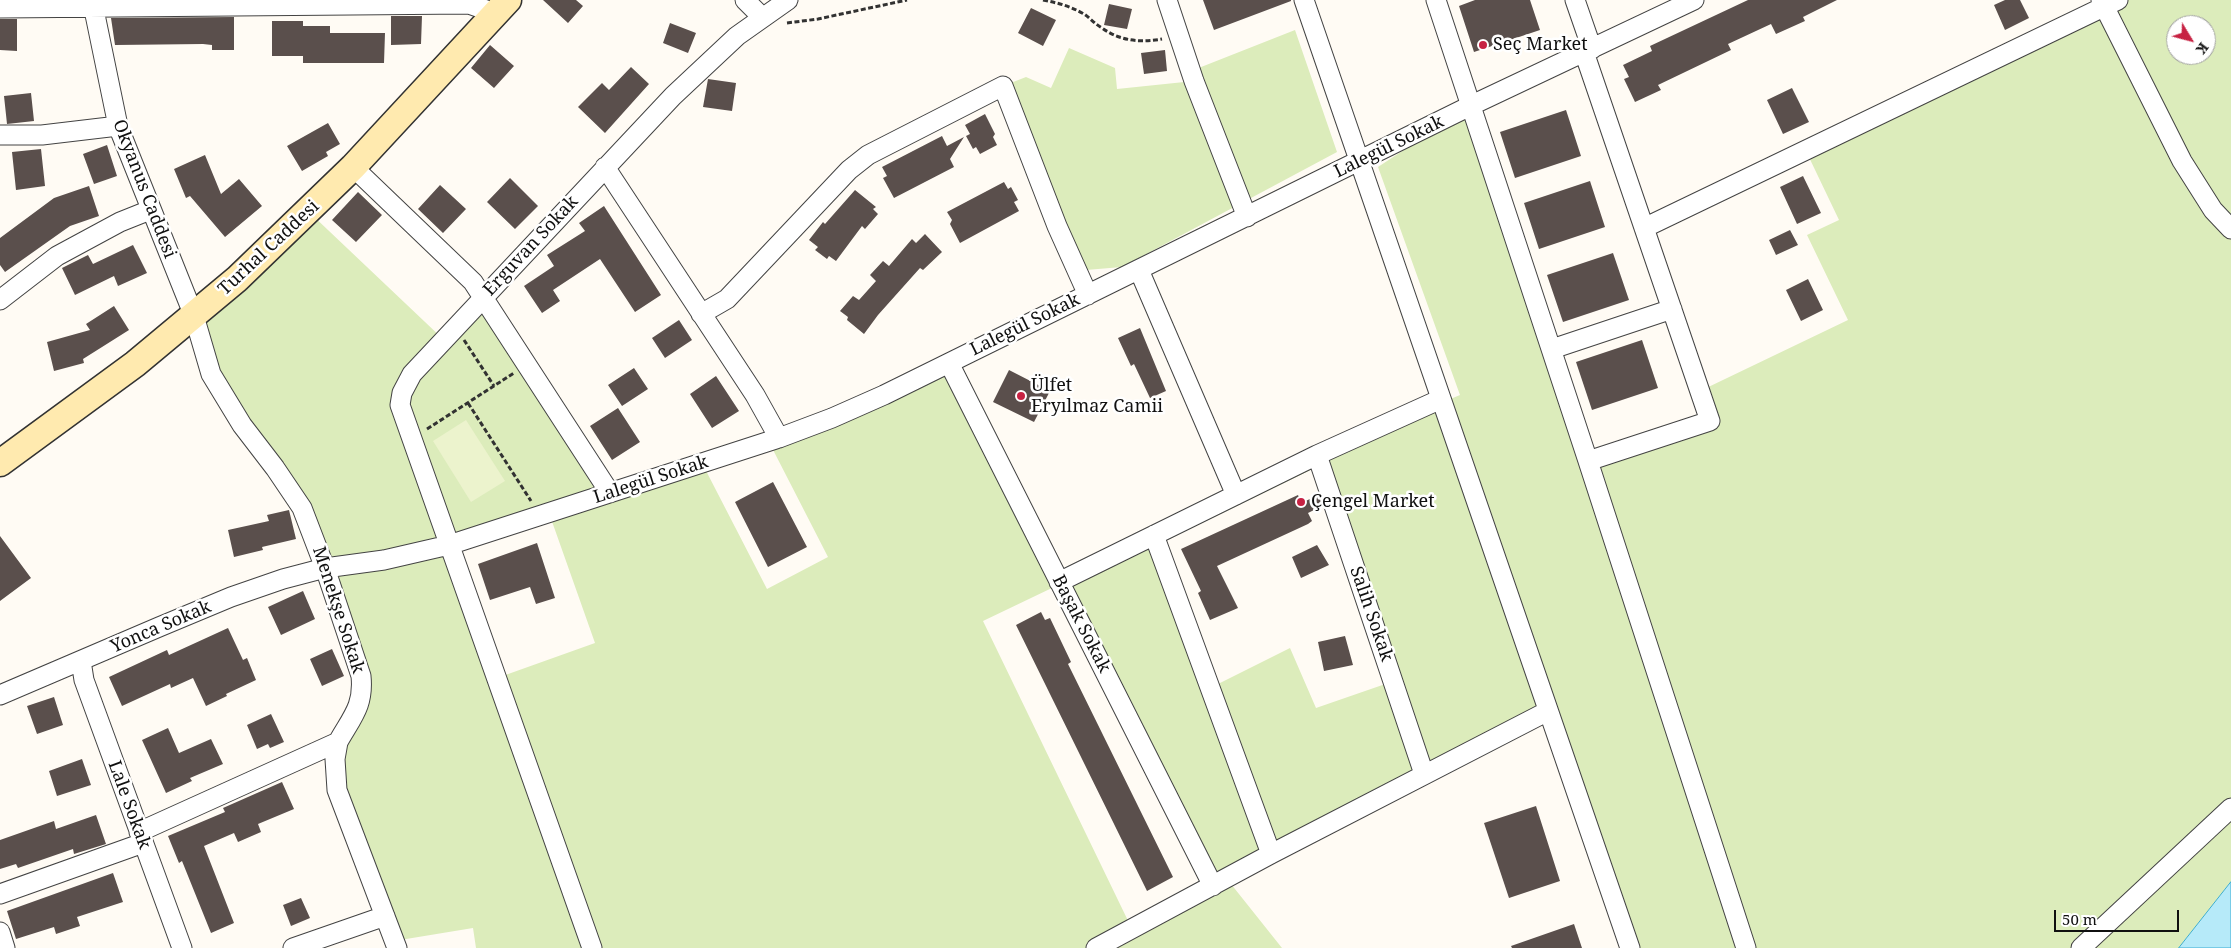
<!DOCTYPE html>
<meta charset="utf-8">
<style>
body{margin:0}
#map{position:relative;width:2231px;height:948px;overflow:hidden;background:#fffbf4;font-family:"Noto Serif",serif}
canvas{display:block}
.north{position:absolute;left:2166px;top:15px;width:50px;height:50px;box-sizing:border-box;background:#fff;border:1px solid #9f9f9f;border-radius:50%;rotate:127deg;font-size:14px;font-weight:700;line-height:20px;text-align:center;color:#101010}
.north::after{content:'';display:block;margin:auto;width:18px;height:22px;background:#c72243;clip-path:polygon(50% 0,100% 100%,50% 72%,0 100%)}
.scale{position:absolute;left:2054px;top:910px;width:125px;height:22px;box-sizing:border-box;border:2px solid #101010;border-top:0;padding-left:6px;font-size:15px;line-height:18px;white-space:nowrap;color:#101010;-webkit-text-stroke:4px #fff;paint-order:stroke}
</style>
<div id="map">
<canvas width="2231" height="948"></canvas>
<div class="north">K</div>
<div class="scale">50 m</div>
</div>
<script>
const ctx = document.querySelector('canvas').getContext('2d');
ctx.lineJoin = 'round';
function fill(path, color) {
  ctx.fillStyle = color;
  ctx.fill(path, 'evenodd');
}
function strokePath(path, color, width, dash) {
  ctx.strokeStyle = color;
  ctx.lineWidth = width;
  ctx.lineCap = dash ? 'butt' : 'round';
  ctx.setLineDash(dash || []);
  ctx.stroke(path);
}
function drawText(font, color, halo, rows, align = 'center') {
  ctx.font = font + ' "Noto Serif",serif';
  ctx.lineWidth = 5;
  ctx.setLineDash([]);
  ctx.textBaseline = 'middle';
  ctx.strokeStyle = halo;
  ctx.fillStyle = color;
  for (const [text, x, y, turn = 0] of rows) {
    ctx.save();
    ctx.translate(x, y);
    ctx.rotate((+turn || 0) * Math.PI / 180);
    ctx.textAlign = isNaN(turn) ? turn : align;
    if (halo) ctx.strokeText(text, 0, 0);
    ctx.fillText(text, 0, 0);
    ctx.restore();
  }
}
fill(new Path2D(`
 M 2101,0 L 2231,0 L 2231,882 L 2179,948 L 1630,948 L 1548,712 L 1227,879 L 1282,948 L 476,948 L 473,928 L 394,941 L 335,774 L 361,702 L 308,521 L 242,425 L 194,316 L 309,212 L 444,340 L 483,297 L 610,493 L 702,463 L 767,589 L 828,557 L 769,442 L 949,363 L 1060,582 L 1317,455 L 1460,395 L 1378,167 L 1472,105 L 1588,461 L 1709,421 L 1700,391 L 1848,320 L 1807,235 L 1839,220 L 1806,151 ZM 2176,25 L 2206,25 L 2206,55 L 2176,55 ZM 1321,465 L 1394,681 L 1316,708 L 1290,648 L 1218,684 L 1163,542 ZM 549,513 L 595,643 L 497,678 L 449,545 ZM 1054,587 L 1213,886 L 1132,929 L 983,621 Z
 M 1295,30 L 1337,152 L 1122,267 L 1086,270 L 1003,86 L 1026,77 L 1051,88 L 1069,48 L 1115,68 L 1117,89 L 1194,81 L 1191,71 Z`), '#dcecbb');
fill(new Path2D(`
 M 466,420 L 505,481 L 471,502 L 433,441 Z`), '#ecf3cd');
const water = new Path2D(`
 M 2231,882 L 2231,948 L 2179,948 Z`);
fill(water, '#b6eaf9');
strokePath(water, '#3aadd3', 1);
fill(new Path2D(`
 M 543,0 L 576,0 L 583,6 L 568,23 Z
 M 1203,0 L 1291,0 L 1291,1 L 1214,30 Z
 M 1475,0 L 1530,0 L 1540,30 L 1474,52 L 1459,6 Z
 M 1748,0 L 1837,0 L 1803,17 L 1805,21 L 1776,34 L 1771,24 L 1728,44 L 1731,50 L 1658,85 L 1661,90 L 1635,102 L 1624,79 L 1629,77 L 1623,65 L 1652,51 L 1650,46 Z
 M 2005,0 L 2020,0 L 2029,18 L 2005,30 L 1994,5 Z
 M 1109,4 L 1132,9 L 1127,29 L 1104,25 Z
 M 1031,8 L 1056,20 L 1043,46 L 1018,33 Z
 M 391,16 L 422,16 L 421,44 L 391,45 Z
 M 234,17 L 234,50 L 212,50 L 212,45 L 203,44 L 115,45 L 111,18 Z
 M 0,19 L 17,19 L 17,51 L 0,50 Z
 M 272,21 L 303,21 L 303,26 L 330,26 L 330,33 L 385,33 L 384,63 L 303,63 L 303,56 L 272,56 Z
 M 670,23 L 696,33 L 688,53 L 663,43 Z
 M 490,45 L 514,66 L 494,88 L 471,68 Z
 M 1165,50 L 1167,71 L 1144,74 L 1141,53 Z
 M 631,67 L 649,84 L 605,133 L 578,107 L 602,83 L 609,90 Z
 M 708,79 L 736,83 L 732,111 L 703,107 Z
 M 1792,88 L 1809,122 L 1783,134 L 1767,100 Z
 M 31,93 L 34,121 L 7,124 L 4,96 Z
 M 1566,110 L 1581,156 L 1515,178 L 1500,132 Z
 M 985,114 L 995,134 L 993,137 L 997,145 L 980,154 L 976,147 L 973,149 L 966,136 L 970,134 L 965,125 Z
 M 328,123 L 340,144 L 326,152 L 328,156 L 302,171 L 287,146 Z
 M 942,136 L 947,146 L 964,137 L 950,159 L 954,167 L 894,198 L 883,178 L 887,176 L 882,167 Z
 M 107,145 L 117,176 L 94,184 L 83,154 Z
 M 41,149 L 45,186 L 16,190 L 12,152 Z
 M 205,155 L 221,194 L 239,179 L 262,206 L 225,237 L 190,196 L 186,198 L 174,169 Z
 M 1803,176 L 1821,213 L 1797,224 L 1780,187 Z
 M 510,178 L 538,206 L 515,229 L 487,202 Z
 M 1590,181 L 1605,227 L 1539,249 L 1524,203 Z
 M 1004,182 L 1008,189 L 1011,187 L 1018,200 L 1014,202 L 1019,211 L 960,243 L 950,224 L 952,220 L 947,212 Z
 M 440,185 L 466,209 L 443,233 L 418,209 Z
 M 89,186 L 99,216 L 70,226 L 5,272 L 0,265 L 0,238 L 54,198 Z
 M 855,190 L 876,207 L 873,209 L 878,214 L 865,229 L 862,226 L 836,261 L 829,256 L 827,259 L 815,250 L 818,247 L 809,240 L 823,222 L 825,224 Z
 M 358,192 L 382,215 L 356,242 L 332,220 Z
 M 604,206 L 661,295 L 635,312 L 600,259 L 553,290 L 560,301 L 542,313 L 524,286 L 554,266 L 547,255 L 585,231 L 579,223 Z
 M 1790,230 L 1798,245 L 1776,255 L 1769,240 Z
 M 925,234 L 942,252 L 923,270 L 920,268 L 878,315 L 864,334 L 847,320 L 848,317 L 840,311 L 853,296 L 859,300 L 876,281 L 870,275 L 883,261 L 889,266 L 912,239 L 916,243 Z
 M 133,245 L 147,273 L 118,286 L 114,276 L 75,295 L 62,268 L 88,255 L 93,264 Z
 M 1613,253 L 1629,300 L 1563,322 L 1547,275 Z
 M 1808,279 L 1823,310 L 1801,321 L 1786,290 Z
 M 114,306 L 129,330 L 83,359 L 84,363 L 54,371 L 47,342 L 90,330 L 86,324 Z
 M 679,320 L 692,340 L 665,358 L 652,338 Z
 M 1140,328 L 1166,391 L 1150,398 L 1134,364 L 1131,366 L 1118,338 Z
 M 1642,340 L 1658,388 L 1592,410 L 1576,362 Z
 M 634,368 L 648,389 L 622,406 L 608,385 Z
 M 1009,370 L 1050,391 L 1034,422 L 993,402 Z
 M 716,376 L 739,411 L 712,428 L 690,394 Z
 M 618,408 L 640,442 L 612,460 L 590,426 Z
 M 773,482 L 807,547 L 768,567 L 735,502 Z
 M 1298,495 L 1301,503 L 1319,495 L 1322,506 L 1308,513 L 1312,521 L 1308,524 L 1217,566 L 1238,608 L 1210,620 L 1198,593 L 1201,591 L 1181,549 Z
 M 289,510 L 296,539 L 262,547 L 263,550 L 234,557 L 228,530 L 269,521 L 267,515 Z
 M 0,536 L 31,578 L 0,601 Z
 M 537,543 L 555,598 L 536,604 L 530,587 L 490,600 L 478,564 Z
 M 1317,545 L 1329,565 L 1301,578 L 1292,557 Z
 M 303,591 L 315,619 L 281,635 L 268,607 Z
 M 1041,612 L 1045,620 L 1050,618 L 1071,662 L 1068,664 L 1173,877 L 1147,891 L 1016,625 Z
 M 228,628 L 243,660 L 247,658 L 256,680 L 226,694 L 227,696 L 206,706 L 193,678 L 171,688 L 170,684 L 122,706 L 109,677 L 167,650 L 169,655 Z
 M 1345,636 L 1353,665 L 1324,671 L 1318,642 Z
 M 332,649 L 344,676 L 322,686 L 310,659 Z
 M 54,697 L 63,725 L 37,734 L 27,706 Z
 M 271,714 L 284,742 L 270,748 L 268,744 L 257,749 L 247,725 Z
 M 168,728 L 179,753 L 211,739 L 223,764 L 190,778 L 192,781 L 166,793 L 142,740 Z
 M 82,759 L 91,785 L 57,796 L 49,771 Z
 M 282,782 L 294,809 L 258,824 L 261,832 L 238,842 L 234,833 L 204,846 L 234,923 L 211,933 L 182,861 L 179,863 L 168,836 L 225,812 L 223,808 Z
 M 1536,806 L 1560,881 L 1509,898 L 1484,823 Z
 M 96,815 L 106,844 L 74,854 L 73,849 L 18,868 L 16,864 L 0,869 L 0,840 L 54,821 L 56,829 Z
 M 113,873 L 123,902 L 77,917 L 80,926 L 56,934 L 54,927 L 16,939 L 7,911 Z
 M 301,898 L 310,918 L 291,926 L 283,905 Z
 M 1574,924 L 1582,948 L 1512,948 L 1511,946 Z`), '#5a4f4c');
const street = new Path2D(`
 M 92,0 L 118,126 L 194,316 L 211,374 L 242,425 L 275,468 L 302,508 L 325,568 L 361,676 C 364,706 352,717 338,742 L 139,832
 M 745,0 L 762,17
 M 1167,0 L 1194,81 L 1247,217
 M 1304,0 L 1630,948
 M 1436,0 L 1588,461 L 1710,421 L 1584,52
 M 1575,0 L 1592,49
 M 2101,0 L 2182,161 L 2213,210 L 2231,229
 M 0,8 L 469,4 L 495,13
 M 0,135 L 42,135 L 118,126
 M 353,167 L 473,282 L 610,493
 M 605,167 L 755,395 L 779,438
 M 1644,228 L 2118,0
 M 1139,270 L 1236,495
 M 0,300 L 57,256 L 120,222 L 150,210
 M 701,314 L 727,299 L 849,170 L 868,155 L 1003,86 L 1057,226 L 1088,295
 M 1552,349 L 1672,309
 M 949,363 L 1213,886
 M 1317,455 L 1424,774
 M 1588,461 L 1746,948
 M 1154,535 L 1271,854
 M 1059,582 L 1317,455 L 1441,399
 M 81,661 L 84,680 L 182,948
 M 0,695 L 159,627 L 231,597 L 283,579 L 325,568 L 384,560 L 449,545 L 779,438 L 832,418 L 884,395 L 1472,105 L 1694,0
 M 338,742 L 335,759 L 337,790 L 397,948
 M 0,894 L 143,843
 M 0,932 L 5,948
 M 293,948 L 385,916
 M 592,948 L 400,405 L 402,393 L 412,374 L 673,96 L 737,36 L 788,0
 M 1096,948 L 1271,854 L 1548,711
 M 2081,948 L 2231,808`);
const secondary = new Path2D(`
 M 0,463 L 135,364 L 237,279 L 353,167 L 508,0`);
strokePath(street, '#434343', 21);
strokePath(secondary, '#323232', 29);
strokePath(new Path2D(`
 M 1043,0 C 1058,3 1070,6 1084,14 C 1090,18 1095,24 1102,28 C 1120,41 1141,43 1162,39
 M 787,23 L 818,19 L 907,0
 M 464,340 L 494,386
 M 468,403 L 531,501
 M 427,429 L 514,373`), '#323232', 3, [5, 2.5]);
strokePath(street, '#fff', 19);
strokePath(secondary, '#ffeaaf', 26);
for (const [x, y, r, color] of [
 [1483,45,5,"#c72243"],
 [1021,396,5,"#c72243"],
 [1301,502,5,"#c72243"]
]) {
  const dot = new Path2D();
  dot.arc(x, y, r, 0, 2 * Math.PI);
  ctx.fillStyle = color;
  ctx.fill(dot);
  strokePath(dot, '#fff', 2);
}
drawText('18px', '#101010', '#fff', [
 ["Seç Market",1493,45],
 ["Ülfet",1031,386],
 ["Eryılmaz Camii",1031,407],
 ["Çengel Market",1311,502]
], 'left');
drawText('18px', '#101010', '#fff', [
 ["Lalegül Sokak",1389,147,-26],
 ["Okyanus Caddesi",144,189,69],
 ["Erguvan Sokak",531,246,-47],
 ["Turhal Caddesi",269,248,-43],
 ["Lalegül Sokak",1025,325,-26],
 ["Lalegül Sokak",651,480,-18],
 ["Menekşe Sokak",338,610,72],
 ["Salih Sokak",1371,614,71],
 ["Başak Sokak",1081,624,63],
 ["Yonca Sokak",161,627,-23],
 ["Lale Sokak",129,805,70]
]);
</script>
